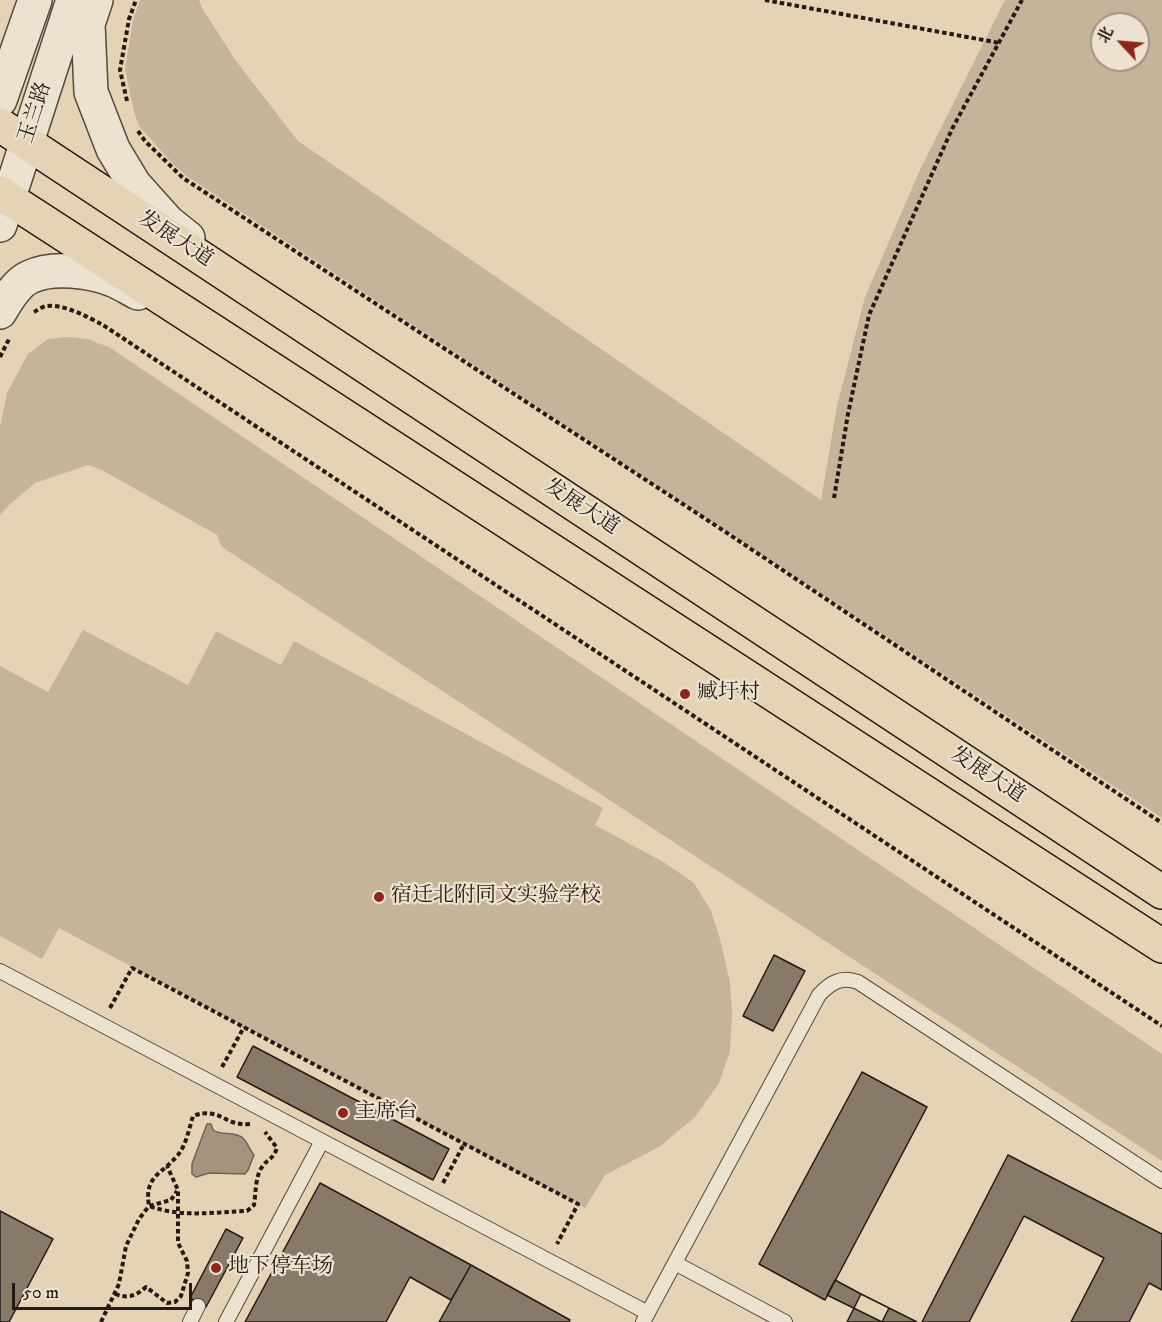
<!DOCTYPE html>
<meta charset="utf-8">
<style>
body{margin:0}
#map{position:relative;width:1162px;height:1322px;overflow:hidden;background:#e4d3b5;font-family:"IM FELL DW Pica","Noto Serif SC",serif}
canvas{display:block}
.north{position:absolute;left:1090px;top:12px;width:60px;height:60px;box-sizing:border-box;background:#ede2cf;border:2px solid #9d9284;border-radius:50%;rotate:296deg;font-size:16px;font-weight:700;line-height:24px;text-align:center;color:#251a14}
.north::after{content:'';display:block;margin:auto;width:21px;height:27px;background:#8f2418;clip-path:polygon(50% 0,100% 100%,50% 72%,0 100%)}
.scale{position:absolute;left:12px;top:1283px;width:180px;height:27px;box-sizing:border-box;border:3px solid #251a14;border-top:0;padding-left:8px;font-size:18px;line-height:21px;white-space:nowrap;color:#251a14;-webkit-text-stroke:4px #ede2cf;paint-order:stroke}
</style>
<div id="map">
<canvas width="1162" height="1322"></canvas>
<div class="north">北</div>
<div class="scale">50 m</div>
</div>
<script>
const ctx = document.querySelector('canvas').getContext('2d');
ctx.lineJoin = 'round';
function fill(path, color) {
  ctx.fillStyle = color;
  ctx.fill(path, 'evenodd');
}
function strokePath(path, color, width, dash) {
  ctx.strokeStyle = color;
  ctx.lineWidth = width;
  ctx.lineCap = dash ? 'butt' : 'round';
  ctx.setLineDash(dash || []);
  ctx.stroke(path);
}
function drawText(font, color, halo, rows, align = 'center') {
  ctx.font = font + ' "IM FELL DW Pica","Noto Serif SC",serif';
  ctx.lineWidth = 4.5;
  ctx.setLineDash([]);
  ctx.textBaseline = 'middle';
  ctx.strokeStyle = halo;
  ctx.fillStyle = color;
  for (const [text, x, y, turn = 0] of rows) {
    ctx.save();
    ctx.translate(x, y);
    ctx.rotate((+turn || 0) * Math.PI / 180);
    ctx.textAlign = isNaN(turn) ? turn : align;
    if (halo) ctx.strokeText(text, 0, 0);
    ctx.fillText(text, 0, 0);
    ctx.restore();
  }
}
fill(new Path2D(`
 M 140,0 L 199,0 L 202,8 L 236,61 L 298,141 L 821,500 L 837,406 L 865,297 L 919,172 L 1005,0 L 1162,0 L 1162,818 L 188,177 L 173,164 L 139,126 L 134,112 L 125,69 L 133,20 ZM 1102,24 L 1138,24 L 1138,60 L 1102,60 Z
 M 67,337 L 87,339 L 109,347 L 1162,1054 L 1162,1161 L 222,547 L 217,535 L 102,470 L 88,465 L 35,483 L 10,504 L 0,515 L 0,427 L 7,393 L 28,354 L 48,339 Z
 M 83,630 L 188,685 L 216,631 L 281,665 L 294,641 L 603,808 L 595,825 L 665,863 L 694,883 L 711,911 L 720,939 L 730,983 L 732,1011 L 730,1051 L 719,1083 L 695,1117 L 659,1147 L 605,1175 L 585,1208 L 59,928 L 42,959 L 0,936 L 0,666 L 48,692 Z`), '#c4b49a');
const water = new Path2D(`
 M 207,1124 L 211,1124 L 213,1130 C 222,1136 235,1131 243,1138 C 247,1142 250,1150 254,1155 L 248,1170 L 245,1174 L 209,1173 L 196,1177 L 192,1174 L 192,1164 Z`);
fill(water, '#a3947e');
strokePath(water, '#716354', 1.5);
const building = new Path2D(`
 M 774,955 L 805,971 L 773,1031 L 743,1016 Z
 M 253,1046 L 449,1149 L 433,1180 L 237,1077 Z
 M 862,1072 L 927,1107 L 825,1300 L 759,1264 Z
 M 1008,1155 L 1162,1234 L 1162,1290 L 1149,1283 L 1129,1322 L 1071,1322 L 1104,1258 L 1024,1216 L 969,1322 L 922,1322 Z
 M 320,1183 L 471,1265 L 451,1300 L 410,1277 L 386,1322 L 245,1322 Z
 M 0,1211 L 53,1239 L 9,1322 L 0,1322 Z
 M 226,1229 L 243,1238 L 206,1307 L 190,1298 Z
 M 471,1265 L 570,1320 L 569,1322 L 439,1322 Z
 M 835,1280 L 861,1294 L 917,1322 L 882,1322 L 827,1295 Z
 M 861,1294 L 889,1308 L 882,1322 L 847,1322 Z`);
fill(building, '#887a68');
strokePath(building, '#251a14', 1.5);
const service = new Path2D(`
 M 0,971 L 648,1313
 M 675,1263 L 785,1322
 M 190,1322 L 198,1306
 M 226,1322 L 322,1141
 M 643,1322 L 819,995 C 830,983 841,976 858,982 L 1162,1181`);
const tertiary = new Path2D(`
 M 96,0 L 88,24 L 91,92 L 113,149 L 134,184 L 168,222 L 188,238
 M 0,100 L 35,0
 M 0,225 L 73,0
 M 0,312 C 7,300 16,283 30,277 C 52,266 91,271 113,280 C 121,283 130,289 138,293`);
const primary = new Path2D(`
 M 0,125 L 1162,892
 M 0,193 L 1162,946`);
strokePath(service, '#55483c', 16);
strokePath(tertiary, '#55483c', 36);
strokePath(primary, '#251a14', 36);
strokePath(new Path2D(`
 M 765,0 L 1000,43
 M 127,101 L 120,70 L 129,19 L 136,0
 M 138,131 L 145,141 L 183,178 L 721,529 L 1162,823
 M 34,312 C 38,310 43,306 47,306 C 64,304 88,317 103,325 L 1162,1026
 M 0,357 L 9,339
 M 834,498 L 848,414 L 869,315 L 952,129 L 1022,0
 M 110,1008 L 132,968 L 578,1204 L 557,1244
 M 222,1067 L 244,1027
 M 250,1124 C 225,1127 220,1106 193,1116 C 189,1129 186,1146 177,1156 C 161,1175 144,1176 149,1206 C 183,1218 213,1212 247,1211 L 254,1205 C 256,1193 255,1177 262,1167 C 267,1159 273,1160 277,1148 L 265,1132
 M 443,1183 L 464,1144
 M 115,1294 C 128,1299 136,1296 146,1287 L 167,1303 L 175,1302 L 181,1296 L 188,1273 L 187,1261 L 178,1243 L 178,1190 L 167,1166
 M 101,1322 L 119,1284 L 126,1246 L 139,1219 L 149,1206 L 171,1200 L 177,1191`), '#251a14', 4, [4.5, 3]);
strokePath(service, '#ede2cf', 14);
strokePath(tertiary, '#ede2cf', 33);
strokePath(primary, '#e4d3b5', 33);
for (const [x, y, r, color] of [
 [685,694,6,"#8f2418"],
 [379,897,6,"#8f2418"],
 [343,1113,6,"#8f2418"],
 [216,1268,6,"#8f2418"]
]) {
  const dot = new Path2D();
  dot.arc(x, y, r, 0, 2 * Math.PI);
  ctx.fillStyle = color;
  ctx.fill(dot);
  strokePath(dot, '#ede2cf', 2);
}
drawText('21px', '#251a14', '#ede2cf', [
 ["玉兰路",36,113,-72],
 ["发展大道",175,240,33],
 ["发展大道",581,508,33],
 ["发展大道",987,776,33]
]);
drawText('21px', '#251a14', '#ede2cf', [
 ["臧圩村",697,694],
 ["宿迁北附同文实验学校",391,897],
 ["主席台",355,1113],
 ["地下停车场",228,1268]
], 'left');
</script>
